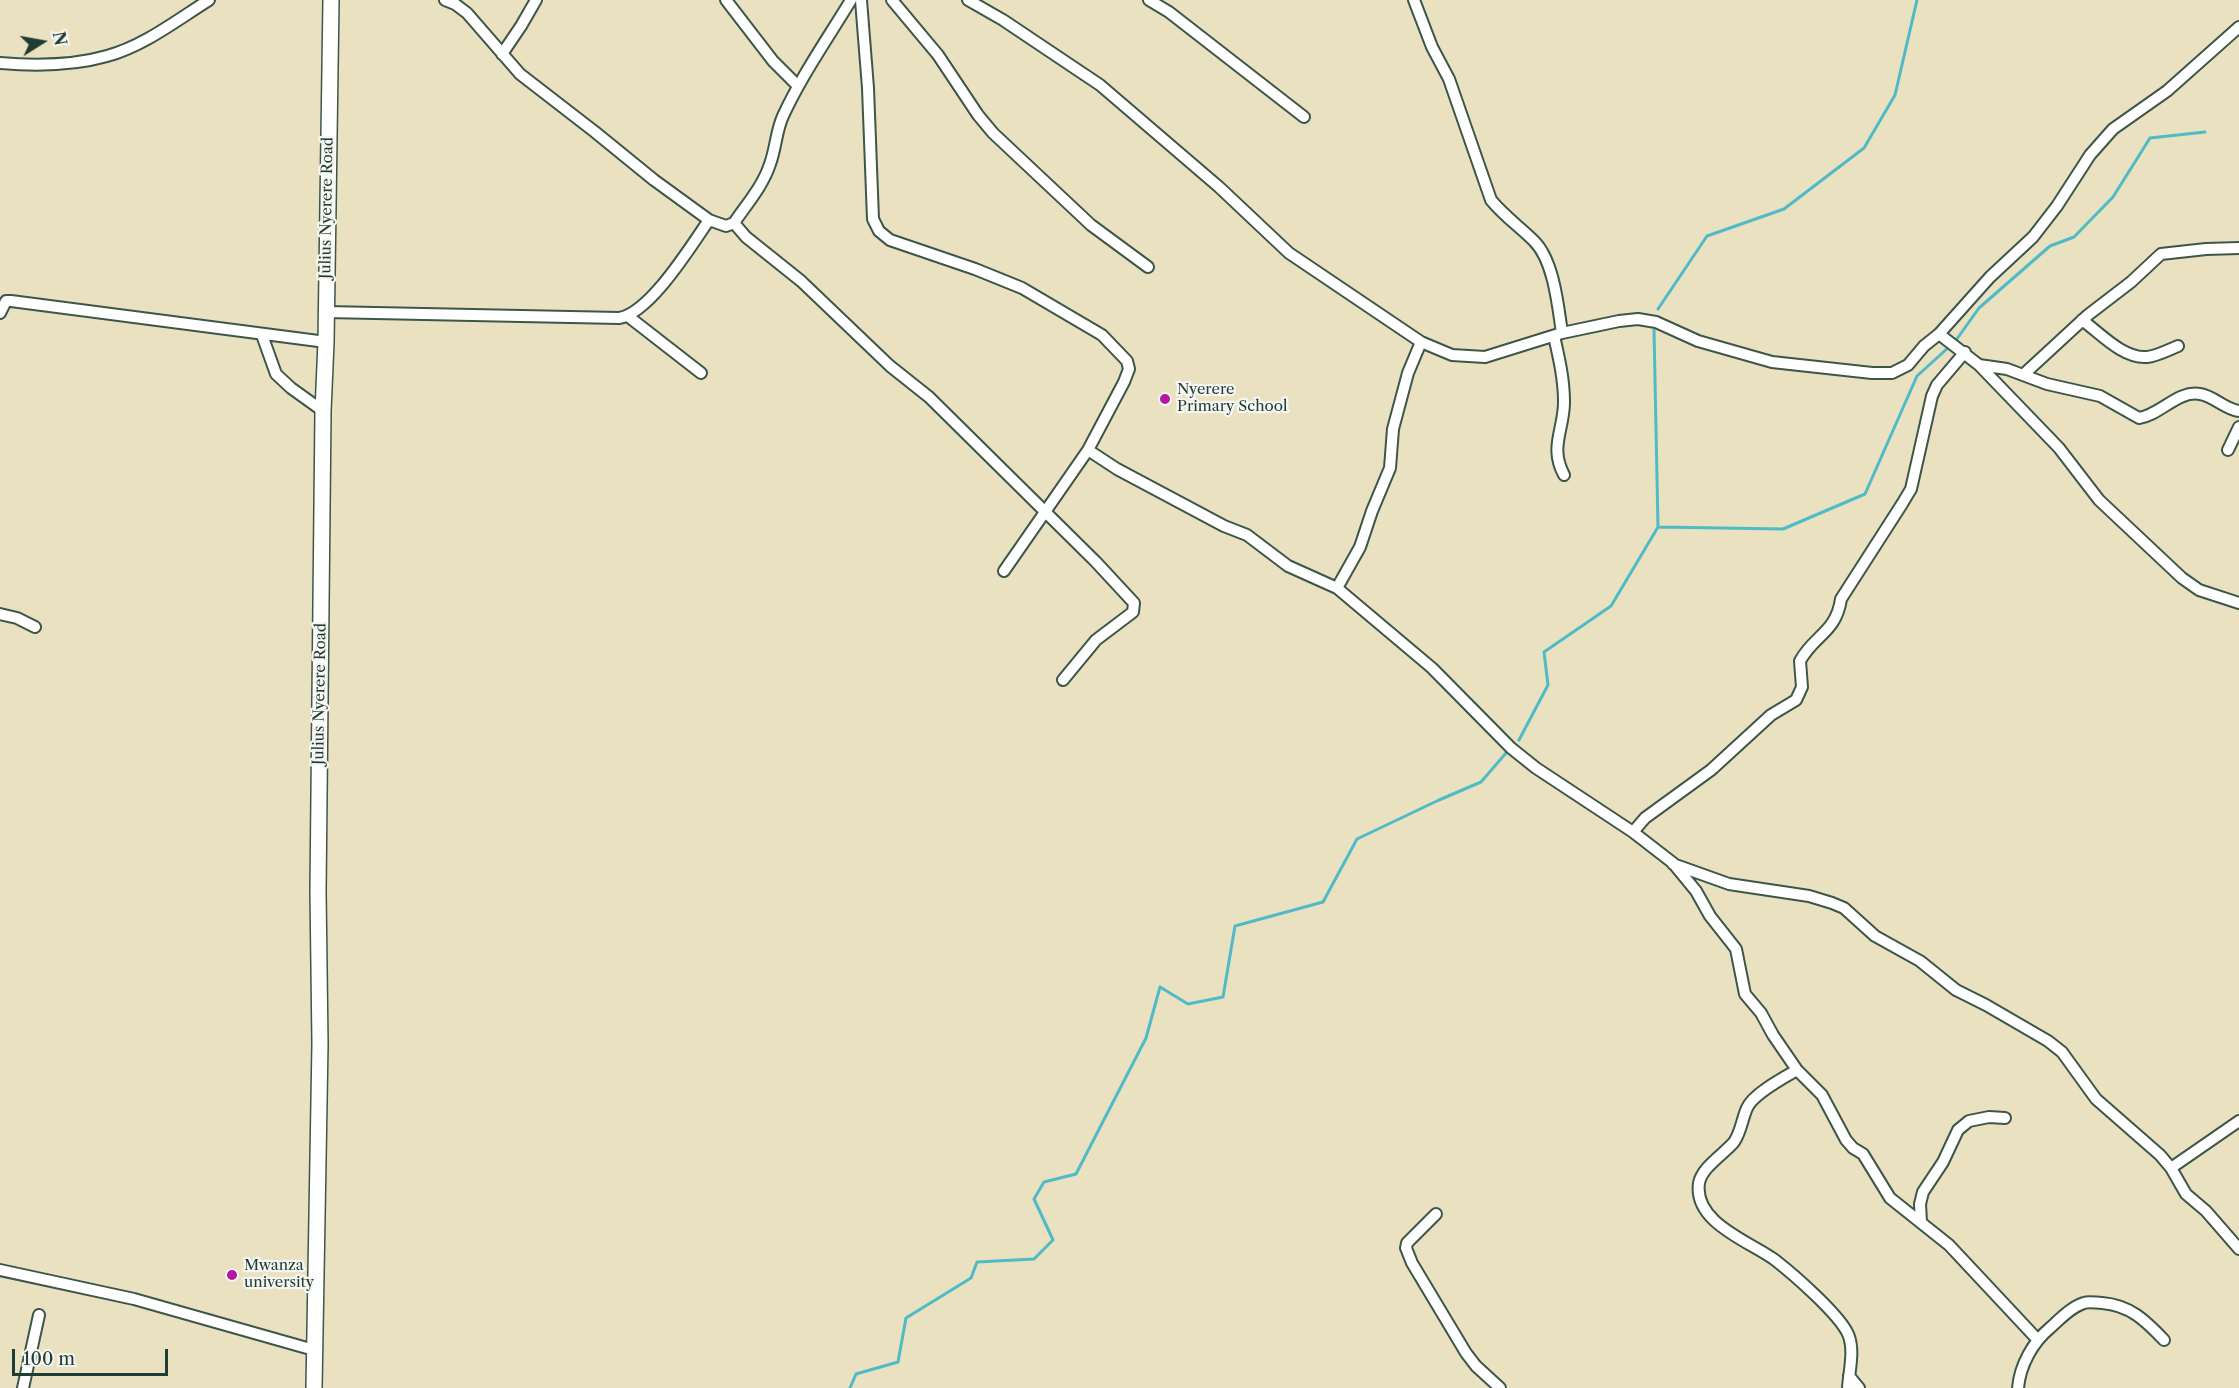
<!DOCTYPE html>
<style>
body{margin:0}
#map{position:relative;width:2239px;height:1388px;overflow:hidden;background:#eae1c1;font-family:"Libre Caslon Text",serif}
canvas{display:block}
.north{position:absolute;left:12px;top:12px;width:60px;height:60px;-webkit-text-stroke:4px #f6f6f2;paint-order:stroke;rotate:79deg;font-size:16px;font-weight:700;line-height:24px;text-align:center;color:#1f3d34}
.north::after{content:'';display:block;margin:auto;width:21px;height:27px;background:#1f3d34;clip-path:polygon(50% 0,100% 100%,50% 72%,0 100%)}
.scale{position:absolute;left:12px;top:1349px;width:156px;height:27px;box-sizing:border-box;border:3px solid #1f3d34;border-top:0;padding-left:8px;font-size:18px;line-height:21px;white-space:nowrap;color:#1f3d34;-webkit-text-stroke:4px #f6f6f2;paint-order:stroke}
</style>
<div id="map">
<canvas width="2239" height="1388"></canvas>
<div class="north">N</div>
<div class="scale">100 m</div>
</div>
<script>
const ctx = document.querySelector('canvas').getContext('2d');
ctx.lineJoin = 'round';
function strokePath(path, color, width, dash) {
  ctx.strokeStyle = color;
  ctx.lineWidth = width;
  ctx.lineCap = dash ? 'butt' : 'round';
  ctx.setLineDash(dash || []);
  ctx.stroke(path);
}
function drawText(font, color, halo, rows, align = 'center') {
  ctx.font = font + ' "Libre Caslon Text",serif';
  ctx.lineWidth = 4.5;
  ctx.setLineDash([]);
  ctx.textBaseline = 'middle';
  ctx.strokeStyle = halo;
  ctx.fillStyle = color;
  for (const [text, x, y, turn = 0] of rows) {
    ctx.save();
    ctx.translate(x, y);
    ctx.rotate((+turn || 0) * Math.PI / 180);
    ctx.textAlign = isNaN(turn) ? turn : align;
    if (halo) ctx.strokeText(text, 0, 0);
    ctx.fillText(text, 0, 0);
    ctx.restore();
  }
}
strokePath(new Path2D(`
 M 1658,309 L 1707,236 L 1784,209 L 1864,148 L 1895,95 L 1917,0
 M 1654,330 L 1658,527
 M 1954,343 L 1979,308 L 2050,246 L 2074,237 L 2113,197 L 2150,138 L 2205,132
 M 1519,740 L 1548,685 L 1544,652 L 1611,606 L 1658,527 L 1783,529 L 1865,494 L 1917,376 L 1949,347
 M 850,1388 L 856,1374 L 898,1362 L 906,1318 L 971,1278 L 977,1262 L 1034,1259 L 1053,1240 L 1034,1199 L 1044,1182 L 1076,1174 L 1146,1038 L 1160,987 L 1188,1004 L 1223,997 L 1235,926 L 1323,902 L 1357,839 L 1439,800 L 1481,782 L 1506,753`), '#4ebbc7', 3);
const minor = new Path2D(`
 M 445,0 L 455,4 L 467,13 L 520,74 L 595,132 L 654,180 L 709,220 L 726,226 L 734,223 C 746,205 763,186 770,164 C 776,148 776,131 783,116 C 802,75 828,38 851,0
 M 726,0 L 773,61 L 798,86
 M 861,0 L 868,88 L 873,219 L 879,231 L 890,240 L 975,269 L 1022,288 L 1102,335 L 1127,361 L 1129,369 L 1124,382 L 1088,450 L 1004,571
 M 892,0 L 938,55 L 978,115 L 993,133 L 1091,225 L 1148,267
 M 968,0 L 1003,20 L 1100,85 L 1219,187 L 1289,253 L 1421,342 L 1452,355 L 1485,357 L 1562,333 L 1619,321 L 1638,319 L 1656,322 L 1698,341 L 1772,362 L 1872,373 L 1892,373 L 1908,365 L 1924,346 L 1939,334 L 1990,277 L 2033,237 L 2057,206 L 2090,155 L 2113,129 L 2167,91 L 2239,27
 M 1149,0 L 1169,12 L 1304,117
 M 1414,0 L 1432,47 L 1449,79 L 1491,200 C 1504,216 1520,227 1534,241 C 1554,261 1558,306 1562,333
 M 502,54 L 521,26 L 536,0
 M 0,63 C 35,66 72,66 107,56 C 144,46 177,20 209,0
 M 734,223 L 746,237 L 801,281 L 890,366 L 929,397 L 1096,562 L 1134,603 L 1133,612 L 1096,640 L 1063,680
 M 326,312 L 619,318 C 650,313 691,246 709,220
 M 0,313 L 6,301 L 11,301 L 326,342
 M 629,317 L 701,373
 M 2082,320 C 2100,333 2123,359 2147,357 C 2157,356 2168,350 2178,346
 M 1939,334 L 1979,365 L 2059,448 L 2099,500 L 2182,578 L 2199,590 L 2239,603
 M 262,335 L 276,374 L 291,388 L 323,411
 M 1554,336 C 1559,358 1564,379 1564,402 C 1564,430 1549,447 1564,475
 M 1979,365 L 2007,369 L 2047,384 L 2100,396 L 2139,418 C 2160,415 2178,390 2200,394 C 2214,396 2224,409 2239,411
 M 2023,375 L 2088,315 L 2131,282 L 2161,254 L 2206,249 L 2239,248
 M 1088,450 L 1117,469 L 1224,526 L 1247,535 L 1288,566 L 1337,588 L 1432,668 L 1511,748 L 1536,768 L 1633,832 L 1673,863 L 1696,891 L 1710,916 L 1736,949 L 1745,994 L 1761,1013 L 1773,1035 L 1797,1070 L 1822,1095 L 1846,1140 L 1853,1148 L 1863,1154 L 1890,1198 L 1949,1245 L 2037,1339
 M 2228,450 L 2239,427
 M 1337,588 L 1360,547 L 1372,511 L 1390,468 L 1393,429 L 1408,373 L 1421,342
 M 0,614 L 17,618 L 35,627
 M 1633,832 L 1645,818 L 1711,770 L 1771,715 L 1796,700 L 1802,687 L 1800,661 C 1814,635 1836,633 1841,599 L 1902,504 L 1911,489 L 1932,396 L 1937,385 L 1965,352
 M 1673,864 L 1729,884 L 1809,896 L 1832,903 L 1844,908 L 1875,936 L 1920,961 L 1956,990 L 1986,1005 L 2048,1041 L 2062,1052 L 2096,1099 L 2160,1155 L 2171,1168 L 2186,1194 L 2206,1211 L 2239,1249
 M 1797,1070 C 1783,1078 1753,1094 1747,1108 C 1742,1119 1741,1132 1734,1142 C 1724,1154 1702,1167 1699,1183 C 1693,1223 1751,1242 1775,1260 C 1793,1274 1839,1314 1848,1334 C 1855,1350 1849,1371 1848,1388
 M 2171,1168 L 2239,1121
 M 1436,1214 L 1407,1243 L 1406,1248 L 1412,1263 L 1466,1353 L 1476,1366 L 1500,1388
 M 1921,1222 L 1920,1204 L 1923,1192 L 1943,1162 L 1958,1130 L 1969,1121 L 1989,1117 L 2005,1118
 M 0,1270 L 134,1299 L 314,1350
 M 1849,1376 L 1859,1388
 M 23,1388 L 39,1315
 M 2018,1388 C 2020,1365 2033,1342 2050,1328 C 2060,1319 2071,1307 2084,1303 C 2089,1301 2096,1303 2102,1303 C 2130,1305 2146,1321 2164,1340`);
const highway = new Path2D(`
 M 314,1388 L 320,1044 L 318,891 L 323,411 L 326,342 L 331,0`);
strokePath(minor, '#3d5649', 14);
strokePath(highway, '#3d5649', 18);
strokePath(minor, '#fff', 10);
strokePath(highway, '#fff', 15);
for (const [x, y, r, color] of [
 [1165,399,6,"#b5179e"],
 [232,1275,6,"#b5179e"]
]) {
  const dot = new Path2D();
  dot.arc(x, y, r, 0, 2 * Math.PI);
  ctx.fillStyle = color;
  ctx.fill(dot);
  strokePath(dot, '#f6f6f2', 2);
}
drawText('15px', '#1f3d34', '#f6f6f2', [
 ["Julius Nyerere Road",327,208,-89],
 ["Julius Nyerere Road",320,694,-89]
]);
drawText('15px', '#1f3d34', '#f6f6f2', [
 ["Nyerere",1177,390],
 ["Primary School",1177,407],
 ["Mwanza",244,1266],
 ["university",244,1283]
], 'left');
</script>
